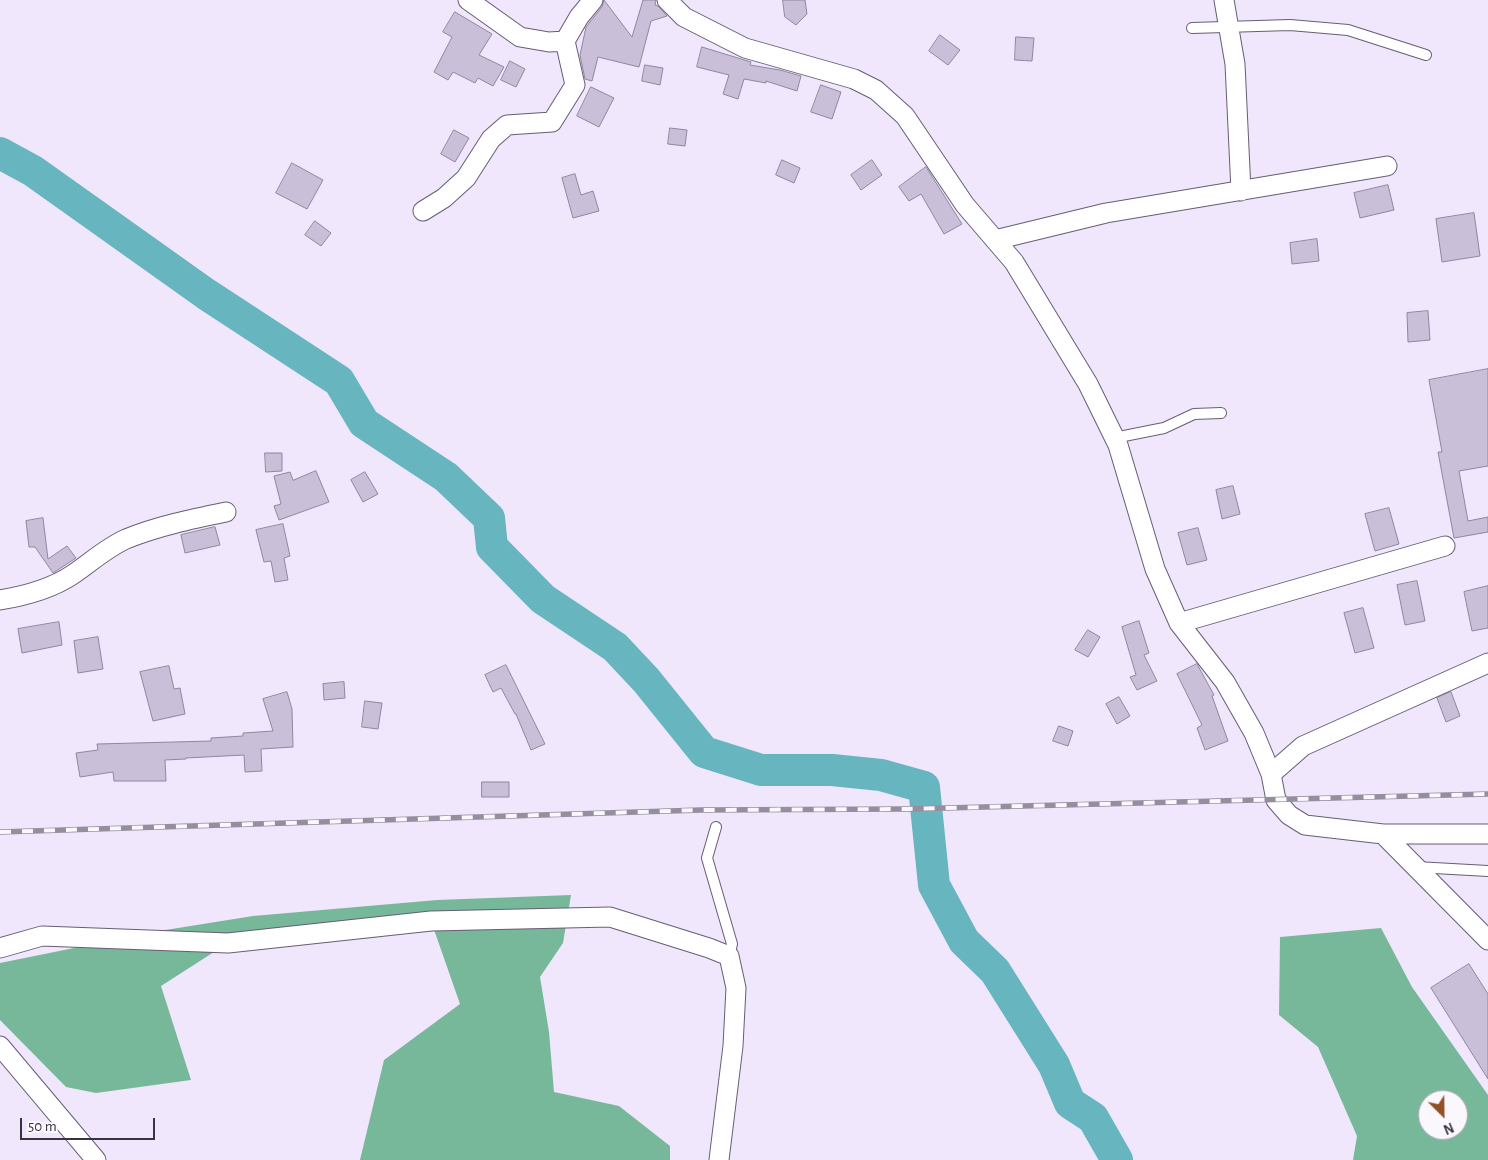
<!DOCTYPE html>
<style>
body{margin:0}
#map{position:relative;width:1488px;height:1160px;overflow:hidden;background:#f0e7fc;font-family:"Alegreya Sans",sans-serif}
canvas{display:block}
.north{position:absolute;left:1418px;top:1090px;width:50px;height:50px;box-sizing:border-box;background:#faf7fd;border:1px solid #aca9b1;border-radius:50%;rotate:157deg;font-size:14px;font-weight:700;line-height:20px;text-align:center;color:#38333e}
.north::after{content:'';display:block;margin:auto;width:18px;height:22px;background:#944f24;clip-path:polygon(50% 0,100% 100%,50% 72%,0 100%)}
.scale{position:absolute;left:20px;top:1118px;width:135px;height:22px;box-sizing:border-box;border:2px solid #38333e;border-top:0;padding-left:6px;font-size:15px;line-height:18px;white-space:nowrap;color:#38333e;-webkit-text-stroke:4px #faf7fd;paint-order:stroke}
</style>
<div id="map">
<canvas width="1488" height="1160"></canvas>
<div class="north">N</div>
<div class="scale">50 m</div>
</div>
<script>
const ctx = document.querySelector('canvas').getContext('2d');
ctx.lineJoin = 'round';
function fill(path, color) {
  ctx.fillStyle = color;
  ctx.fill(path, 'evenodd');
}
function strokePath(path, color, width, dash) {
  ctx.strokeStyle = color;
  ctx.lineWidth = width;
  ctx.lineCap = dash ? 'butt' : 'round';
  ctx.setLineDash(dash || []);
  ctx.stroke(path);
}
fill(new Path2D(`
 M 571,895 L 563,943 L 540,977 L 549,1032 L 554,1092 L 619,1106 L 670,1146 L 670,1160 L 360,1160 L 384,1060 L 460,1004 L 431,921 L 228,943 L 161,986 L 191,1080 L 96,1093 L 66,1087 L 0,1020 L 0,963 L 153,932 L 253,916 L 437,900 Z
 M 1381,928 L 1412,987 L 1488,1095 L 1488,1160 L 1353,1160 L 1357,1136 L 1318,1047 L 1279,1015 L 1280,937 ZM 1428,1100 L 1458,1100 L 1458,1130 L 1428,1130 Z`), '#78b89a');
strokePath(new Path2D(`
 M 0,153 L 33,171 L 206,294 L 339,381 L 364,423 L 446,477 L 489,518 L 492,547 L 543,599 L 615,647 L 646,680 L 704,752 L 761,770 L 832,770 L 881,775 L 924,787 L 934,885 L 964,941 L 995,971 L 1054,1065 L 1070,1103 L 1093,1118 L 1117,1160`), '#66b5bf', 32);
const building = new Path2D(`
 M 604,0 L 632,37 L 643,0 L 656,0 L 655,5 L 658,6 L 667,16 L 651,21 L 639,67 L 598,57 L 592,81 L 585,79 L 580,55 L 586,27 L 602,7 Z
 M 783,0 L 805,0 L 807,14 L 796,25 L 785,17 Z
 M 455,12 L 492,34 L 479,55 L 504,67 L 493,86 L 478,78 L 475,83 L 453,72 L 448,80 L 434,72 L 452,37 L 443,32 Z
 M 940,35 L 960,50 L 948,65 L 929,51 Z
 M 1016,37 L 1034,38 L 1032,61 L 1015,60 Z
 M 702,47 L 751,62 L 750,65 L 780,70 L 801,76 L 797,91 L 766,81 L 766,83 L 744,79 L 738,99 L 723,94 L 729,75 L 697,67 Z
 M 510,61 L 525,69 L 516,87 L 501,80 Z
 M 645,65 L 663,68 L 660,85 L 642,81 Z
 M 821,85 L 841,92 L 832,119 L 811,112 Z
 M 591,87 L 614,98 L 599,127 L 577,116 Z
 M 670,128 L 687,130 L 685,146 L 668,144 Z
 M 454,130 L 469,138 L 455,162 L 441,154 Z
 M 782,160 L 800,168 L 794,183 L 776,175 Z
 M 872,160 L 882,175 L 861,190 L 851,175 Z
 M 292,163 L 323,180 L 307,209 L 276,193 Z
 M 926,167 L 962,224 L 944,234 L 921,194 L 909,201 L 899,187 Z
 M 575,174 L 581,195 L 593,191 L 599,211 L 573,218 L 562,178 Z
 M 1388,185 L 1394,210 L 1360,218 L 1354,193 Z
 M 1474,213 L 1480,256 L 1442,262 L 1436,219 Z
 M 315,221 L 331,233 L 321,246 L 305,235 Z
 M 1317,239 L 1319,261 L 1292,264 L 1290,243 Z
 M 1428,311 L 1430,340 L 1408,342 L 1407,313 Z
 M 1488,369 L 1488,466 L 1459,471 L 1468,521 L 1488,517 L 1488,532 L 1454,538 L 1438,452 L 1442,452 L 1429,380 Z
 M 265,453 L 282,453 L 282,471 L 266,472 Z
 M 316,471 L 329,502 L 279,520 L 274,506 L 281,504 L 274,476 L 290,472 L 293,480 Z
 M 365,472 L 378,494 L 363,502 L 351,480 Z
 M 1233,486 L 1240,514 L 1222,519 L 1216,490 Z
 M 1389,508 L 1399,544 L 1375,551 L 1365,514 Z
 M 43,518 L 48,559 L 67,546 L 76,558 L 53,573 L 35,547 L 29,547 L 26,521 Z
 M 283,524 L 290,556 L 284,558 L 288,580 L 275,582 L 271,561 L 264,562 L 256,530 Z
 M 215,527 L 220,545 L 185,553 L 181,535 Z
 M 1198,528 L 1207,560 L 1187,565 L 1178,533 Z
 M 1417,581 L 1425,621 L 1405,625 L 1397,585 Z
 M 1488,586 L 1488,628 L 1472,631 L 1464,592 Z
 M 1363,608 L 1374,648 L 1355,653 L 1344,613 Z
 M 1139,621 L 1149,653 L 1144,655 L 1157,681 L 1137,690 L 1130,677 L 1136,675 L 1122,627 Z
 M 59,622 L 62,645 L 22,653 L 18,629 Z
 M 1088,630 L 1100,637 L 1088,657 L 1075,650 Z
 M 98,637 L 103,669 L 78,673 L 74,641 Z
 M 1197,664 L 1214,695 L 1212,696 L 1228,741 L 1205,750 L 1197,728 L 1202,725 L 1177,674 Z
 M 506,665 L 545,744 L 531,750 L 516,714 L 515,714 L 501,688 L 493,692 L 485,675 Z
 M 169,666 L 174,689 L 180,688 L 185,714 L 153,721 L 140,672 Z
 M 344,682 L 345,698 L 324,700 L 323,684 Z
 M 287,692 L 292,709 L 293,747 L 261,749 L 262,771 L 245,772 L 244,755 L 186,758 L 186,759 L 165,760 L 166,781 L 114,781 L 113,772 L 80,777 L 76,753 L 98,750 L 97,744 L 211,741 L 211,738 L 243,736 L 243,733 L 273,731 L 263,699 Z
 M 1451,692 L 1460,716 L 1446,722 L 1437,698 Z
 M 1119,697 L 1130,716 L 1117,724 L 1106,704 Z
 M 365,701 L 382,703 L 378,729 L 362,727 Z
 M 1059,726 L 1073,731 L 1068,746 L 1053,741 Z
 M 482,782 L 509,782 L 509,797 L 482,797 Z
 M 1469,964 L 1488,994 L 1488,1079 L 1431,988 Z`);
fill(building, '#cabfd9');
strokePath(building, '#90869f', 1);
const service = new Path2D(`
 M 1192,28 L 1290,25 L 1348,30 L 1426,55
 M 1114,438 L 1164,428 L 1194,414 L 1221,413
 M 716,827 L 707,858 L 732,944 L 729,956
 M 1416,867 L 1488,871`);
const minor = new Path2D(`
 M 468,0 L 520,37 L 549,42 L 565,41
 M 667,0 L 684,17 L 745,48 L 854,79 L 876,90 L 905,116 L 965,205 L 1014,262 L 1088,384 L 1118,445 L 1155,569 L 1179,623 L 1225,682 L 1254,733 L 1271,774 L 1276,800 L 1289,815 L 1305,825 L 1383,834 L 1488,940
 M 1224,0 L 1235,64 L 1241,191
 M 423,211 L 444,198 L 466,178 L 491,139 L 507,125 L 552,122 L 575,85 L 565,41 L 579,17 L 593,0
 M 995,240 L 1106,213 L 1387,166
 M 0,600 C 24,596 51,589 72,575 C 90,563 106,548 126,539 C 158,526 192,519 226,512
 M 1179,623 L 1445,546
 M 1271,774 L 1303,746 L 1488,663
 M 1383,834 L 1488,834
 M 0,948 L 42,936 L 228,943 L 431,921 L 610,917 L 709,948 L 729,956 L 736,988 L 733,1046 L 719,1160
 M 0,1046 L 96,1160`);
strokePath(service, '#675d74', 12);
strokePath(minor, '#675d74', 21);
strokePath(service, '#fff', 10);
strokePath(minor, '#fff', 19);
const rail = new Path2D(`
 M 0,832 L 701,810 L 907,809 L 1488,794`);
strokePath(rail, '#958e9e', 5.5);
strokePath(rail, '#faf7fd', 4, [11]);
</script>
